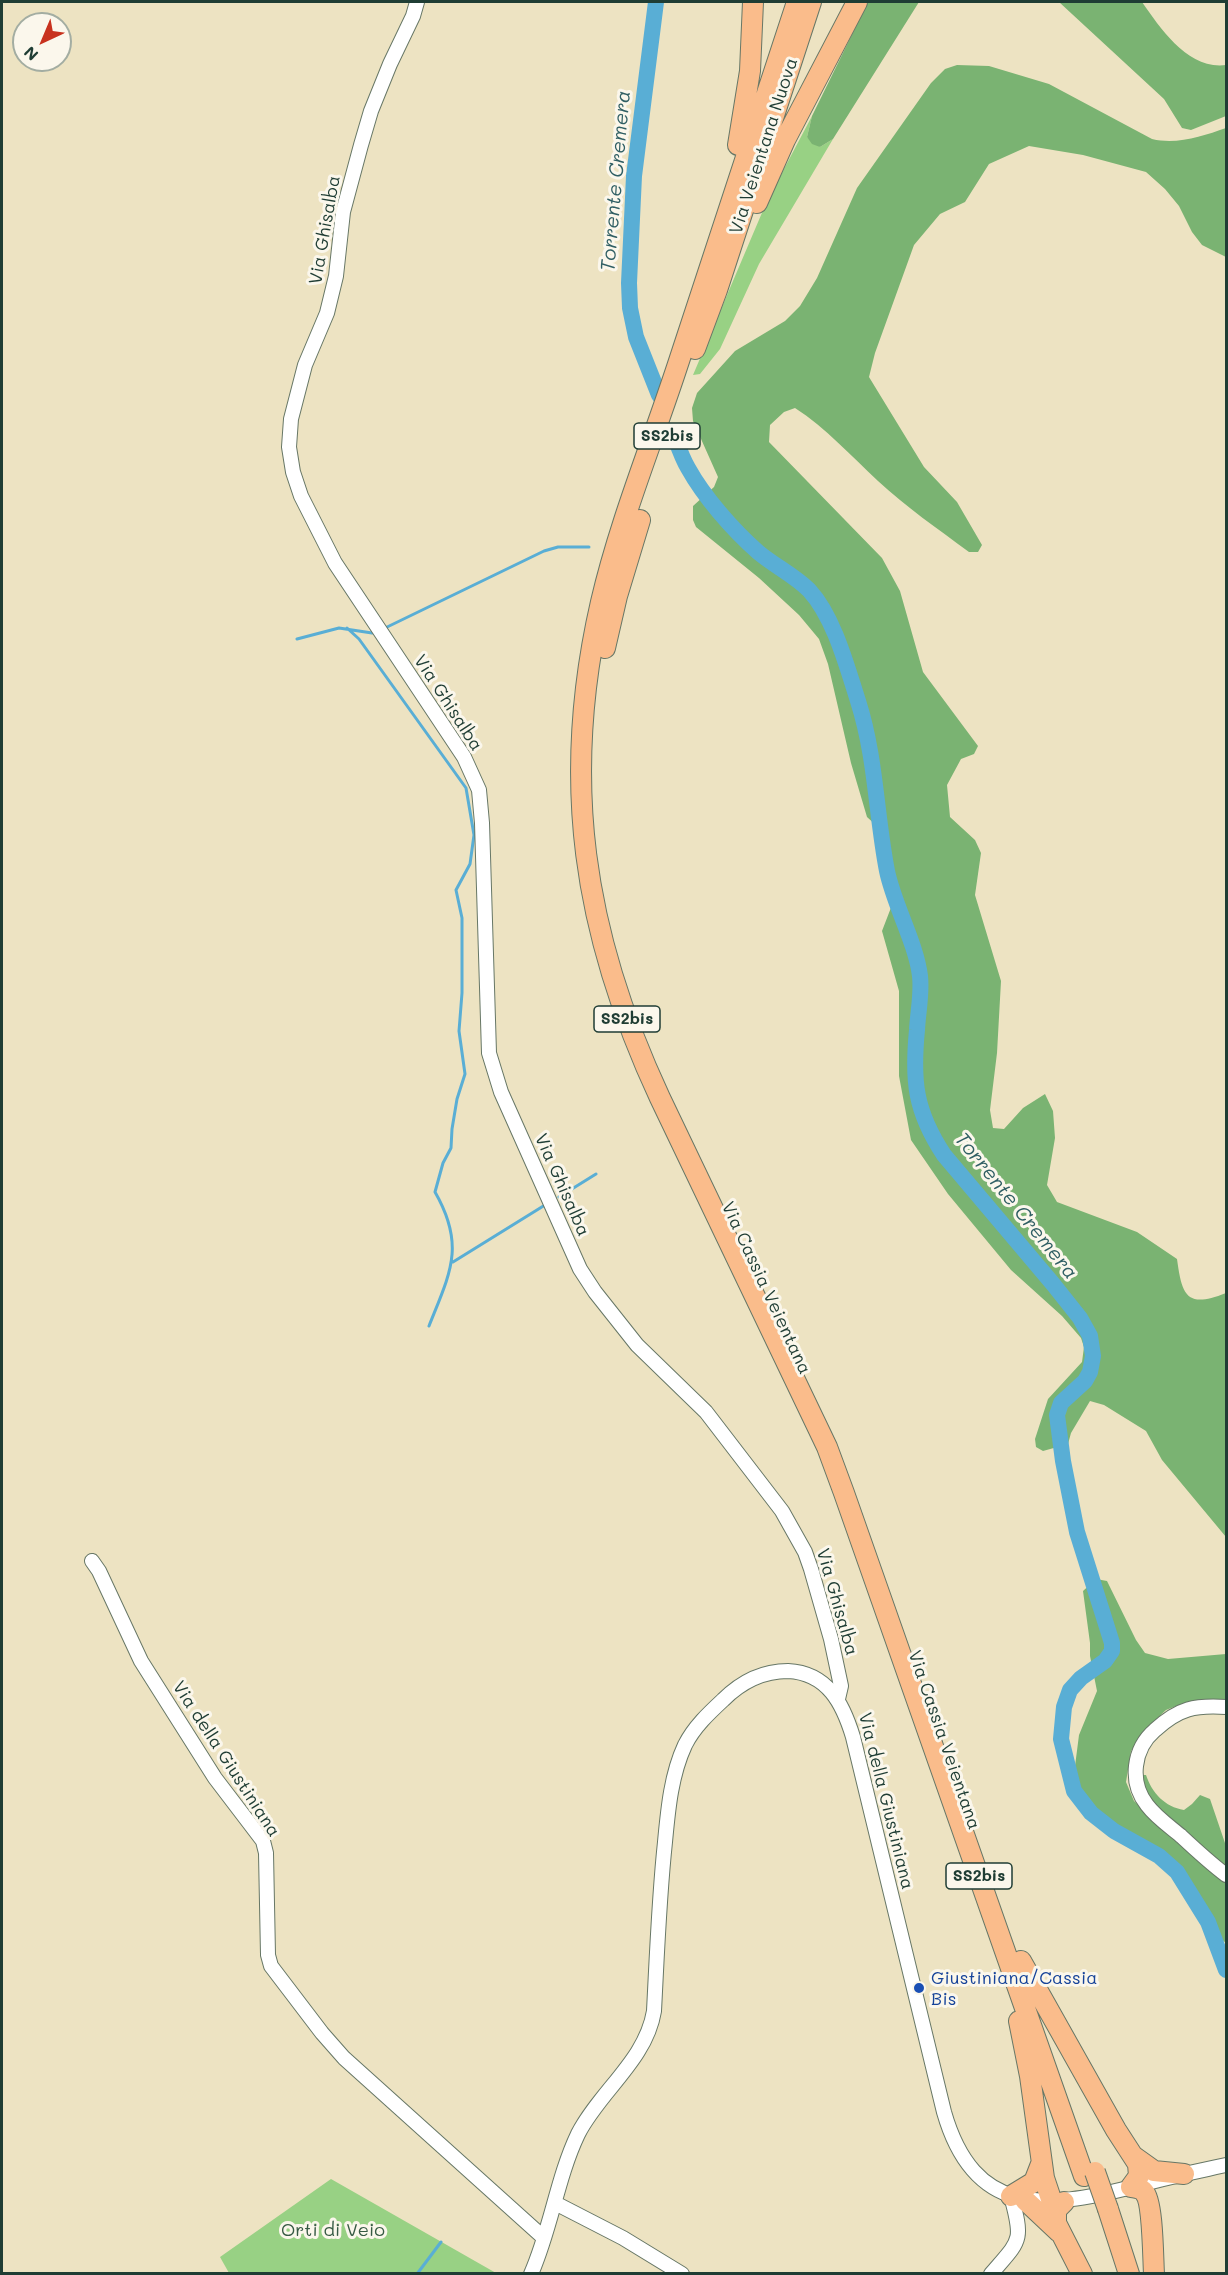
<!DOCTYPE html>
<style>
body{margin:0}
#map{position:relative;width:1228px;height:2275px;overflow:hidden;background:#ede3c2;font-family:Mali,sans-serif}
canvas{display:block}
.frame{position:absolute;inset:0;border:3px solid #1f3d34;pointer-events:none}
.north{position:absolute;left:12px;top:12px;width:60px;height:60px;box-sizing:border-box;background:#fbf7ec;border:2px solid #a3ada2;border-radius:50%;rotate:224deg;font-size:16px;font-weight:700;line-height:24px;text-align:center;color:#1f3d34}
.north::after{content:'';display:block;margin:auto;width:21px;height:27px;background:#c8321e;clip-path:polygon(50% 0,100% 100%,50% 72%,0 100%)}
</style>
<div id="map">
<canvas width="1228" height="2275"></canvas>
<div class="frame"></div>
<div class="north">N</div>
</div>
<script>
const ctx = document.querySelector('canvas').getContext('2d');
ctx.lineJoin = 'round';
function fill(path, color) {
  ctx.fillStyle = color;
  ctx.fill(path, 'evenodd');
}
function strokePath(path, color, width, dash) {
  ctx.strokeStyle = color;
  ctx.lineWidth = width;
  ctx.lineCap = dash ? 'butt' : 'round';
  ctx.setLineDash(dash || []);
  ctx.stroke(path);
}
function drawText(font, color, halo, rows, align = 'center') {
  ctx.font = font + ' Mali,sans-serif';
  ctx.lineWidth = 6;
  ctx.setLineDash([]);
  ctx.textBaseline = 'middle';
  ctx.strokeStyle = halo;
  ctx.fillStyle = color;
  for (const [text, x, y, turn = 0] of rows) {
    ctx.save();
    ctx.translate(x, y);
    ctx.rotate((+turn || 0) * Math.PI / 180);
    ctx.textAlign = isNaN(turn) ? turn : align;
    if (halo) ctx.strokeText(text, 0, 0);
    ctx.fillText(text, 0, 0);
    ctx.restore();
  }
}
fill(new Path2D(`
 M 812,116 L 807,137 L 820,147 L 833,139 L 759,264 L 720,349 L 700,374 L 693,375 L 767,201 Z
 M 331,2179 L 496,2273 L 229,2273 L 220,2257 Z`), '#98d184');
fill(new Path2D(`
 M 868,2 L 919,2 L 833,139 L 820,147 L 812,144 L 807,137 L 812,116 Z
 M 1059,2 L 1142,2 C 1161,29 1188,70 1226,65 L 1226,116 L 1191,130 L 1182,128 L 1164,99 Z
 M 957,65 L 989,66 L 1049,84 L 1152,139 C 1177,145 1203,136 1226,128 L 1226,257 L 1202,245 L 1192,232 L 1179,206 L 1165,189 L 1146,172 L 1083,155 L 1029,146 L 989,164 L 965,202 L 940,214 L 914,245 L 875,353 L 869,377 L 924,467 L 957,502 L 982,545 L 978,552 L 969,552 C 938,529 906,507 878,481 C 851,456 826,428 795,408 L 784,412 L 770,425 L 769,442 L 882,558 L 900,591 L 923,672 L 978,746 L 974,754 L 961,759 L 947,785 L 950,817 L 975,840 L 981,853 L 975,895 L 1001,981 L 997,1053 L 990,1110 L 993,1128 L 1004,1129 L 1023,1108 L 1045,1094 L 1053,1111 L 1055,1138 L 1047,1185 L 1057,1202 L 1137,1232 L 1177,1259 C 1182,1295 1186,1309 1226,1293 L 1226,1537 L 1162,1460 L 1146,1431 L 1104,1405 L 1090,1401 L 1071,1433 L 1068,1444 L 1043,1451 L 1036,1447 L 1035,1439 L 1048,1399 L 1082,1362 L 1084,1347 L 1081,1338 L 1062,1316 L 1011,1270 L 948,1194 L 911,1140 L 899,1076 L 899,991 L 882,931 L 892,905 L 879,828 L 867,817 L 851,763 L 828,664 L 819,639 L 799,615 L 759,578 L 696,527 L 693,520 L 693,506 L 714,487 L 718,477 L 693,421 L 692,408 L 697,393 L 735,351 L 785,321 L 800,306 L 817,278 L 857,188 L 931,83 L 945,69 Z
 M 1096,1579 L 1107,1581 L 1136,1640 L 1145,1653 L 1168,1659 L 1226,1654 L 1226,1700 L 1208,1699 L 1184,1703 L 1166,1710 L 1147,1728 L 1131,1751 L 1126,1782 L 1134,1801 L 1226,1881 L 1226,1943 L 1216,1935 L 1200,1899 L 1176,1866 L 1165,1854 L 1151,1849 L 1141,1850 L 1129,1845 L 1104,1823 L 1092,1802 L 1079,1786 L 1074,1774 L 1079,1735 L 1097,1691 L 1090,1656 L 1090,1643 L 1083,1591 Z
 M 1142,1775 L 1146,1775 C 1152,1793 1165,1807 1184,1810 L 1192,1804 L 1200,1795 L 1210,1799 L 1226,1846 L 1226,1872 L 1148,1804 Z`), '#7ab372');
strokePath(new Path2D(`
 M 347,628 L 359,639 L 466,788 L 474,835 L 470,864 L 456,890 L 462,918 L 462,993 L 459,1031 L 465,1074 L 457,1099 L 452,1129 L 451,1148 L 443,1163 L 435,1192 C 466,1246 450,1273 429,1326
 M 383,629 L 544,551 L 558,547 L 589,547
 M 297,639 L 339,628 L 372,633 L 377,631
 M 559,1197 L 596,1174
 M 453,1262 L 545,1205
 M 417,2274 L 441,2242`), '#59aed5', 3);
strokePath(new Path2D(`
 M 656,2 L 634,176 L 629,283 L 630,308 L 636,337 L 659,395
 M 674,435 C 678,446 682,458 688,468 C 704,497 733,530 758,552 C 773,565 794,575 809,590 C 834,617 847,667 858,701 C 876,757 876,815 887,871 C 894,905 916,943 920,976 C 922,994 918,1011 917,1030 C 912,1081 915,1111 944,1155 L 1053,1284 L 1080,1318 L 1090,1336 L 1093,1356 L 1090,1372 L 1085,1381 L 1061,1403 L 1057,1415 L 1063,1461 L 1077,1532 L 1112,1643 L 1112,1651 L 1105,1661 L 1081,1678 L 1070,1690 L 1064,1707 L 1061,1739 L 1074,1791 L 1091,1813 L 1114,1831 L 1159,1856 L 1177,1872 L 1208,1922 L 1226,1970`), '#59aed5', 16);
const minor = new Path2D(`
 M 417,2 L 413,16 L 390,64 L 371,111 L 361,145 L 343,212 L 336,276 L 327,313 L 305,365 L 291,419 L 289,447 L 293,472 L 301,496 L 335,563 L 464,757 L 479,790 L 482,823 L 489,1053 L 501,1092 L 580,1269 L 595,1292 L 637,1345 L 706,1412 L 782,1511 L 805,1552 L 811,1569 L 831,1639 L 841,1686 L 838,1699
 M 92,1561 L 99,1571 L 141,1661 L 215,1778 L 263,1841 L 266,1853 L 268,1955 L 271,1966 L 322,2033 L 344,2058 L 544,2238
 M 1226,1707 C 1195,1705 1179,1708 1155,1730 C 1133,1749 1129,1782 1147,1805 C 1156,1817 1169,1826 1181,1836 C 1196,1850 1210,1863 1226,1875
 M 555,2203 L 623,2238 L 682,2274
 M 531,2274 C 551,2229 557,2178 578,2134 C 600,2091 646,2060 654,2011 C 657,1954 659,1898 665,1842 C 668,1810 671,1775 685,1745 C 694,1727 709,1713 723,1700 C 741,1682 762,1671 788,1671 C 828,1673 843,1704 853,1737 L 944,2112 C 974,2217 1045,2209 1132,2187 C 1163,2178 1195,2172 1226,2165
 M 991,2274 C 1020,2240 1024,2242 1011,2196`);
const highway = new Path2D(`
 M 797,2 C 757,121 718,241 679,361 C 653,441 620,520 601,602 C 560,780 583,933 660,1098 L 827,1447 L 844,1493 L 1084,2176
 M 738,145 L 750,71 L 753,2
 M 757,203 L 785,140 L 857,2
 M 695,349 L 717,290 L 811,2
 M 605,648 L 617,596 L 640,520
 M 1021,1961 L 1116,2130 L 1138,2164 L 1139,2176 L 1131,2187
 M 1019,2021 L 1030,2076 L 1044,2178 L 1052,2202
 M 1133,2156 L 1154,2171 L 1184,2174
 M 1131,2187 C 1136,2188 1141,2188 1144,2192 C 1153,2201 1153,2258 1154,2274
 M 1011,2196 L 1034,2182 L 1041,2164
 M 1025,2200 L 1059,2232
 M 1064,2202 L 1056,2210 L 1056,2223 L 1082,2274
 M 1108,2209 L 1129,2274`);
strokePath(minor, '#677766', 16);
strokePath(highway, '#677766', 22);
strokePath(minor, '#fff', 14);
strokePath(highway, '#fabc8b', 20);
const highwayBridge = new Path2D(`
 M 1095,2172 L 1108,2209`);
strokePath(highwayBridge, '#677766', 22, []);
strokePath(highwayBridge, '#fabc8b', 20);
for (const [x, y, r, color] of [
 [919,1988,6,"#1a4fb4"]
]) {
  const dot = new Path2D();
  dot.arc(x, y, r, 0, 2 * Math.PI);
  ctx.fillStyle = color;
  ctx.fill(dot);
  strokePath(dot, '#fbf7ec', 2);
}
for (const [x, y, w] of [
 [667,436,66],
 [627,1019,66],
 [979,1876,66]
]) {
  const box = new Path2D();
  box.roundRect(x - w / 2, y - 13, w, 26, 4.5);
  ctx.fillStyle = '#fbf7ec';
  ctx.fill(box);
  strokePath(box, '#1f3d34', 1.5);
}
drawText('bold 16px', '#1f3d34', null, [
 ["SS2bis",667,436],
 ["SS2bis",627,1019],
 ["SS2bis",979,1876]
]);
drawText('18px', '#1f3d34', '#fbf7ec', [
 ["Via Veientana Nuova",764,146,-72],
 ["Via Ghisalba",325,230,-80],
 ["Via Ghisalba",448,703,57],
 ["Via Ghisalba",562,1185,66],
 ["Via Cassia Veientana",766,1288,65],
 ["Via Ghisalba",837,1602,74],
 ["Via Cassia Veientana",944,1740,71],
 ["Via della Giustiniana",226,1759,57],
 ["Via della Giustiniana",886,1801,76]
]);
drawText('18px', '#164399', '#fbf7ec', [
 ["Giustiniana/Cassia",931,1978],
 ["Bis",931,1999]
], 'left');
drawText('18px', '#375b44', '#fbf7ec', [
 ["Orti di Veio",333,2230]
]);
drawText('italic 20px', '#305f64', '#fbf7ec', [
 ["Torrente Cremera",616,181,-85],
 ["Torrente Cremera",1016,1206,51]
]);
</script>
